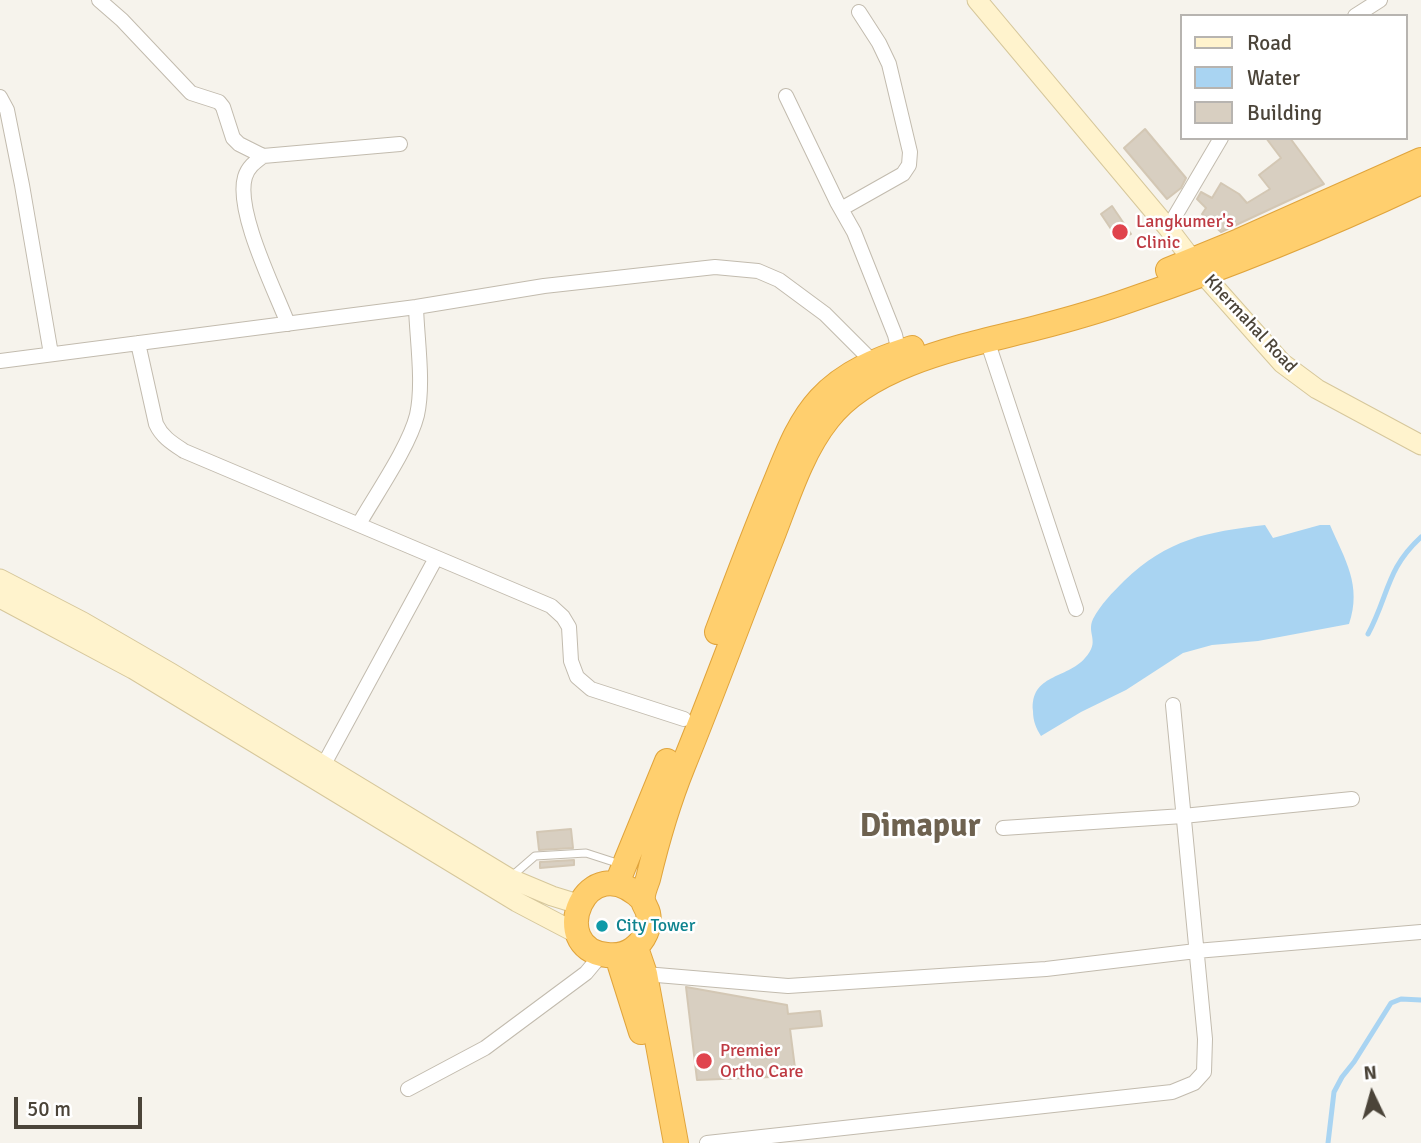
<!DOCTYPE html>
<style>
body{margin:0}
#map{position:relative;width:1421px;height:1143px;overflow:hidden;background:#f6f3ec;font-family:Signika,sans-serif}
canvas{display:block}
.legend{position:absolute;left:1180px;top:14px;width:228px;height:126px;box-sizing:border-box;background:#fff;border:2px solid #b7b4b0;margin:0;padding:9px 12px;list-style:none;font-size:21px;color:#4b4439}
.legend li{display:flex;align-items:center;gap:14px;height:35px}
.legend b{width:35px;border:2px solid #b7b4b0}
.north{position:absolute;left:1337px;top:1059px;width:70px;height:70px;-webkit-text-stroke:5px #fff;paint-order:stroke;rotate:355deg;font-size:19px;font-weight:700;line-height:28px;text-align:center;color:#4b4439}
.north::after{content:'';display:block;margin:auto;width:24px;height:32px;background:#4b4439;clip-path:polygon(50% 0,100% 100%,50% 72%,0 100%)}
.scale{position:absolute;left:14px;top:1097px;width:128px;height:32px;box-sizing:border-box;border:4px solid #4b4439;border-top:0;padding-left:9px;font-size:21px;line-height:24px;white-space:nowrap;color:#4b4439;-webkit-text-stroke:5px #fff;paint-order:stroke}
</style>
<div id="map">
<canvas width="1421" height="1143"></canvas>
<ul class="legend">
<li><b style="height:9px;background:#fff3cd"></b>Road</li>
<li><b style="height:19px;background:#a9d4f2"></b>Water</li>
<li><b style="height:19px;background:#d8cfc1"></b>Building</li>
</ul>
<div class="north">N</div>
<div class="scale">50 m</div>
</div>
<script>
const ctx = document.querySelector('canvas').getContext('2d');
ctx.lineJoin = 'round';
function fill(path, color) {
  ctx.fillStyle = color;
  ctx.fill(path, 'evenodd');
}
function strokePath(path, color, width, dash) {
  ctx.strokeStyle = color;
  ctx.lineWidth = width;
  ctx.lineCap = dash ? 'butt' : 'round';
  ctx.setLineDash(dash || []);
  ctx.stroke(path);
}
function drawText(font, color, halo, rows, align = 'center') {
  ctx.font = font + ' Signika,sans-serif';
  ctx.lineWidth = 5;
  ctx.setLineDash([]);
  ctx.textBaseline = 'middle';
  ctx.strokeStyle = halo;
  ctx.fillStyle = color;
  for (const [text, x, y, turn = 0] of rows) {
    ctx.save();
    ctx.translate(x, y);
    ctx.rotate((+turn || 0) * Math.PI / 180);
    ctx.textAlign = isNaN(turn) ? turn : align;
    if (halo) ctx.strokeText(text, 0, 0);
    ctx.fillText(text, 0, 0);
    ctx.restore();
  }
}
fill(new Path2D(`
 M 1265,525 L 1273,538 L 1320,525 L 1330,525 C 1345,560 1362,585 1349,624 L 1258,641 L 1212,645 L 1183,653 L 1126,690 L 1081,712 L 1041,736 C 1036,728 1033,721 1033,711 C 1030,674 1067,679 1085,658 C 1101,641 1086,634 1093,619 C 1101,604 1112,593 1124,581 C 1168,539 1206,532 1265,525 Z`), '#a9d4f2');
strokePath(new Path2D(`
 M 1368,634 C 1389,595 1386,569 1421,537
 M 1328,1143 L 1334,1092 L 1342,1077 L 1354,1062 L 1391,1003 L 1401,999 L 1421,1000`), '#a9d4f2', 5);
const building = new Path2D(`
 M 1145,129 L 1186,178 L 1181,188 L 1167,199 L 1124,148 Z
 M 1266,138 L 1290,138 L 1324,184 L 1221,232 L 1202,214 L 1206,208 L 1197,199 L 1201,192 L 1212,198 L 1221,183 L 1239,194 L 1247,203 L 1270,189 L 1259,175 L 1281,158 Z
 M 1112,206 L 1131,234 L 1119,241 L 1101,214 Z
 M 571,829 L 573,848 L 539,850 L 537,832 Z
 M 574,860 L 574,865 L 540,868 L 540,862 Z
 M 686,987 L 787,1005 L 788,1014 L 820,1011 L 822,1026 L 790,1029 L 796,1076 L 697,1080 Z`);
fill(building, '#d8cfc1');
strokePath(building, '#d3c7b4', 2);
const lane = new Path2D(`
 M 512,876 L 535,856 L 586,853 L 620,864`);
const street = new Path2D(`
 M 99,0 L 122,20 L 191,93 L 219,102 L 223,107 L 233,138 L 239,144 L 263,156
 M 1355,16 L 1380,0
 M 786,96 L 837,202 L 854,232 L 895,335 L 899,352
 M 0,97 L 7,110 L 22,185 L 51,354
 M 841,209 L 903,174 L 909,165 L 910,152 L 889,64 L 879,43 L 859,12
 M 1168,228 L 1221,138
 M 288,324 C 275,290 235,211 245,177 C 248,167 255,162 263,156 L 400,144
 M 987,340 L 1076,609
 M 138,343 L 156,424 C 162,437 172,443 184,451 L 551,606 L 563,617 L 569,627 L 571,661 L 577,677 L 591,689 L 684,719
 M 0,361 L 416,307 L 544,286 L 715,267 L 758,271 L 779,280 L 825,314 L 872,361
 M 359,524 C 376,494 409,447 417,415 C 424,383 417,340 416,307
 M 323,766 L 436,558
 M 1003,828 L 1183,816 L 1352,799
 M 645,974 L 788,986 L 1046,969 L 1196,951 L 1421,932
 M 408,1089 L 485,1048 L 586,973 L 601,955
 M 707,1143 L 1172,1092 L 1194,1083 L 1204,1072 L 1205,1039 L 1173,705`);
const secondary = new Path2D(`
 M 977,0 L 1168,228 L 1203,274 L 1282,363 L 1317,389 L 1421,445
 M 0,579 L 83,622 L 171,673 L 509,878 L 552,896 L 578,904
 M 0,598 L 133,669 L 517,902 L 578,934`);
const highway = new Path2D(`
 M 1168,270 L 1239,241 L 1421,160
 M 717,632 C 735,584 753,536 773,488 C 786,457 797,424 820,399 C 845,372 878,359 912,348
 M 617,883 L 667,761
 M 643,900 C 586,843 545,949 607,955 C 616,956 625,955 633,949 C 644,941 651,927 648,913 C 647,908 643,904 643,900 C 642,894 646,885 648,879 C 657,841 668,803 683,766 C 713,693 740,618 769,545 C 786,503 800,454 828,419 C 872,362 970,345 1036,328 C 1067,320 1099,311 1130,300 C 1229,266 1326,227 1421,182
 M 636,948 L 645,974 L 676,1143
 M 617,956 L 641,1032`);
strokePath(lane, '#c2bbae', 9);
strokePath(street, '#c2bbae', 16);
strokePath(secondary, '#d6c79b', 21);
strokePath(highway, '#e0a43c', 26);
strokePath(lane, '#fff', 7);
strokePath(street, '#fff', 14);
strokePath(secondary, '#fff3cd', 19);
strokePath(highway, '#ffcf6e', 24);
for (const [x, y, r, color] of [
 [1120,232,9,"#e0444e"],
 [602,926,7,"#0f9aa8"],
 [704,1061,9,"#e0444e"]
]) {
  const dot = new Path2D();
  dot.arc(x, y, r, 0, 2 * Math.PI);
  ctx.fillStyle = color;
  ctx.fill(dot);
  strokePath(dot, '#fff', 2.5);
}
drawText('18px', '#be3a42', '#fff', [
 ["Langkumer's",1136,222],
 ["Clinic",1136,243],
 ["Premier",720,1051],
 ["Ortho Care",720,1072]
], 'left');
drawText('18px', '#4b4439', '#fff', [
 ["Khermahal Road",1250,324,47]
]);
drawText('18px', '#0d838f', '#fff', [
 ["City Tower",616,926]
], 'left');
drawText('bold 32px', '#6e6250', '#fff', [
 ["Dimapur",920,828]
]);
</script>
